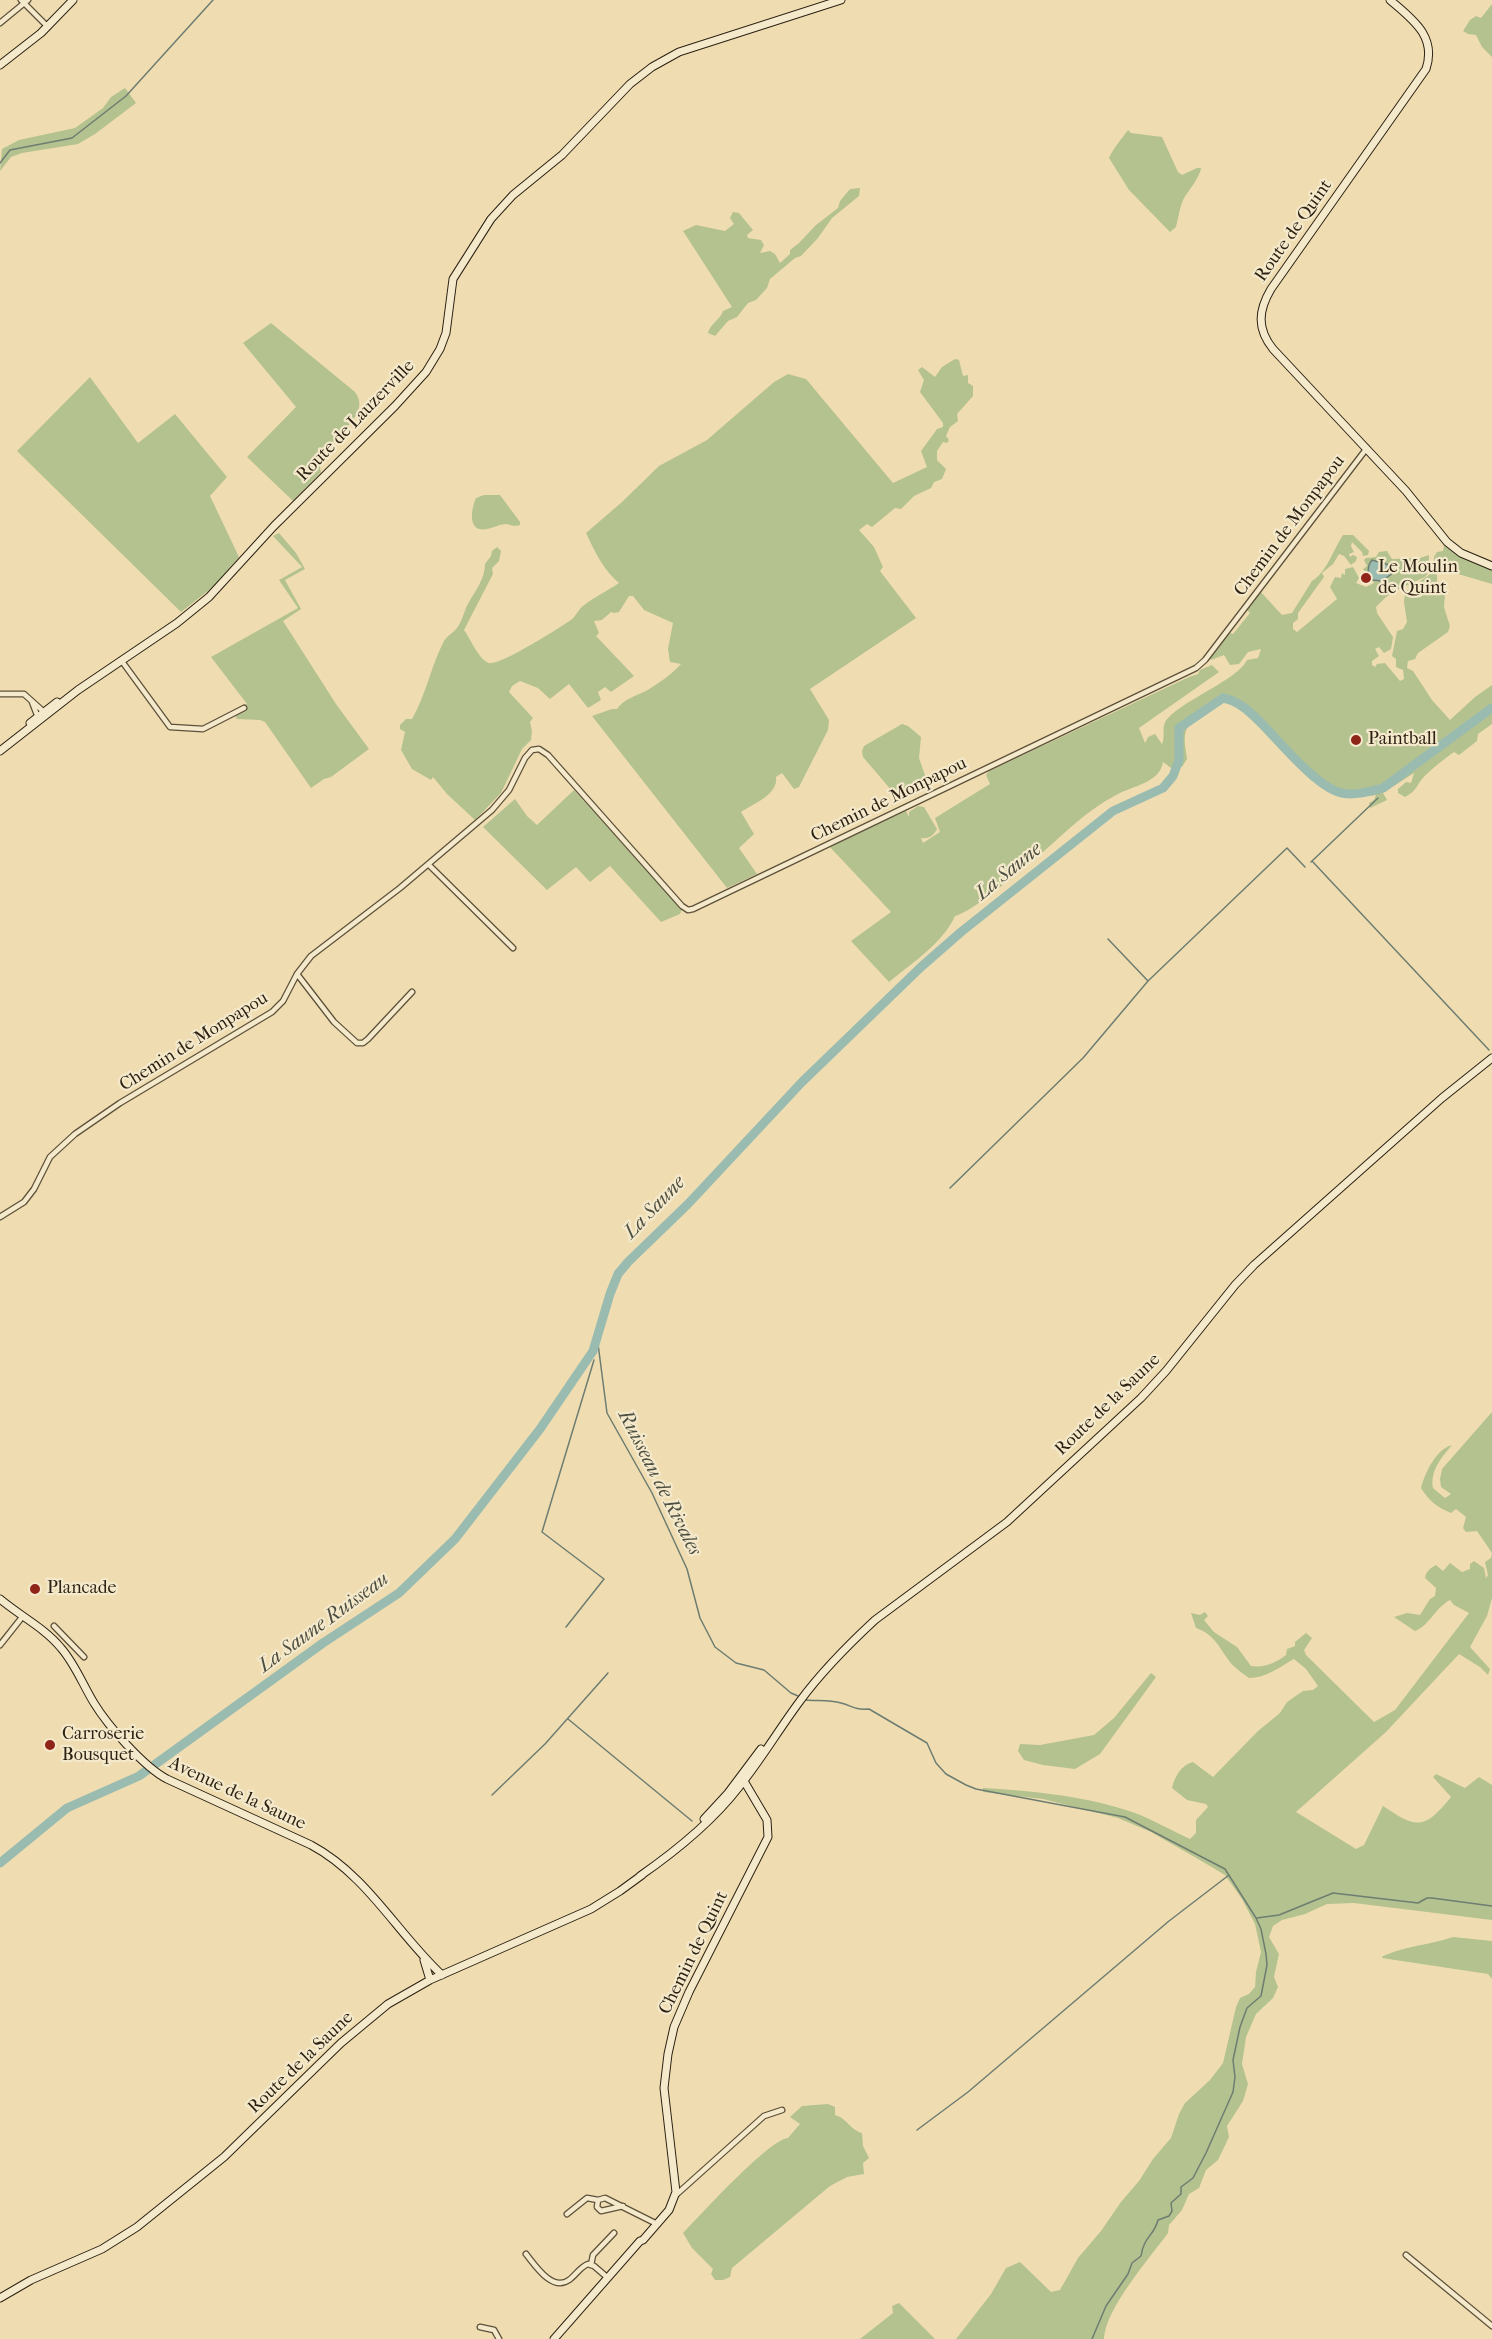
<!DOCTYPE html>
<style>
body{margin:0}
canvas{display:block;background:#efddb1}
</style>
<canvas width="1492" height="2339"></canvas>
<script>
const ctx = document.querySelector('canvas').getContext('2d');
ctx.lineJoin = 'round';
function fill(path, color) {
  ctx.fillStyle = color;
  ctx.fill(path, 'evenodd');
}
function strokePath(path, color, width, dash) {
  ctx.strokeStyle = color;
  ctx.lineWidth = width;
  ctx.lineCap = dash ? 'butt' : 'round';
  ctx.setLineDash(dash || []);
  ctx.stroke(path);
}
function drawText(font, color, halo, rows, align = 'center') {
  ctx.font = font + ' "IM FELL French Canon",serif';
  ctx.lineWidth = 4.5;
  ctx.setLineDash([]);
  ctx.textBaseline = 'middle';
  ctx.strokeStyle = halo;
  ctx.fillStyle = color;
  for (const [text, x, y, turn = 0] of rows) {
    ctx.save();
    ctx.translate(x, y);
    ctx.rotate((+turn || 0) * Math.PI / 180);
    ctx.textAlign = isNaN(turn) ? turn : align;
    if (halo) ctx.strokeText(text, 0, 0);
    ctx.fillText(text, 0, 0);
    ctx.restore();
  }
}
fill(new Path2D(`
 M 1492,4 L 1492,57 L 1482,47 L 1476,35 L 1468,34 L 1463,31 L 1470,20 L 1476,16 L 1481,18 Z
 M 125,88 L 136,103 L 95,134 L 78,144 L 22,153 L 11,157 L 0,171 L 2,149 L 19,140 L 75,128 L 103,108 L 111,97 Z
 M 1128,130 L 1131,133 L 1162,137 L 1178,172 L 1182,175 L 1197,168 L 1201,168 C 1200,177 1189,190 1184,198 C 1180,206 1178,219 1176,227 L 1170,232 L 1129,190 L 1109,158 C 1114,147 1121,140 1128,130 Z
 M 860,188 L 859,196 L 832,218 L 818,238 L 801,256 L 795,258 L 770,279 L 767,288 L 756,300 L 748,303 L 737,317 L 728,321 L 715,336 L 708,333 C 710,324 720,320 723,311 L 732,307 L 683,231 L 696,225 L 725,231 L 734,224 L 730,218 L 733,212 L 739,213 L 753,230 L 747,235 L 748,238 L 761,240 L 764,245 L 760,253 L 770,251 L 775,254 L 780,263 L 790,254 L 790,250 L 799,243 L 816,225 L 838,208 L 840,201 L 850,189 Z
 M 271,323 L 355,392 C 376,420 314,443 321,472 L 293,501 L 247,457 L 296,407 L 243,343 Z
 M 955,359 L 959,360 L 963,376 L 968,375 L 968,383 L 973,386 L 973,396 L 957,414 L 958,421 L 950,427 L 946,436 L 949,440 L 947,443 L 943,442 L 937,451 L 937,460 L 946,469 L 942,479 L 934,482 L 931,488 L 914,496 L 901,509 L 895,508 L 872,527 L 867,524 L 859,530 L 874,547 L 883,567 L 880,571 L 916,618 L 810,689 L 829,720 L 828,730 L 799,787 L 794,789 L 782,773 L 776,777 C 779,794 753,804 741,812 L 754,834 L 739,848 L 757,874 L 727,888 L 592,716 L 612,709 L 617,709 C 625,698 634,697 646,691 C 659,683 671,675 681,664 L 670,662 L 668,649 L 673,623 L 644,610 L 633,596 L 629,596 L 619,612 L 614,613 L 611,612 L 602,620 L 594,621 L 599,633 L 596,636 L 634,676 L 611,692 L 605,687 L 598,692 L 601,700 L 588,708 L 569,684 L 550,699 L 538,688 L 520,681 L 512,686 L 509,692 L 533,718 L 530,722 L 532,731 L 531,740 L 522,749 L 501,793 L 475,820 L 447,794 L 433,777 L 431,780 L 412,769 L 401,750 L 405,732 L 400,729 L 400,725 L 406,719 L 412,719 C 426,695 431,666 444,641 C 447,636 453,633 457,628 C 463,620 464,610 469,602 C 476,590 485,578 485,564 L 491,556 L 492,551 L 497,547 L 501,551 L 499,561 L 492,568 L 493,574 L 464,630 C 470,638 479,660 489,663 C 500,666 559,628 571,620 C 576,616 578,610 583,606 C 594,597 607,591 619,583 C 604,571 594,550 586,533 L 622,502 L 659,466 L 707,440 L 774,382 L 788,374 L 806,379 L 893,483 L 927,467 L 921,451 L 937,429 L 943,427 L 943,423 L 920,392 L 924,380 L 918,370 L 922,367 L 935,377 L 942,367 Z
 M 90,377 L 138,443 L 175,414 L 227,477 L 210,496 L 239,557 L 213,587 L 181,612 L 17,451 Z
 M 484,495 L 500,495 L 520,522 L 520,525 C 514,527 512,525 506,524 C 500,524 493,528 487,529 C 467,533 471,509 476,498 Z
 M 279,533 L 296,553 L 305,569 L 285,580 L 301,609 L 283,621 L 336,704 L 369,749 L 331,777 L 324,779 L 311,788 L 265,722 L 260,720 L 237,719 L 232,711 L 247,704 L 211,657 L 298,608 L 279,580 L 302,567 L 273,536 Z
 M 1343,535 L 1353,535 L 1369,551 L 1368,555 L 1363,556 L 1362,552 L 1352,542 L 1351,546 L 1354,552 L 1349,554 L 1350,557 L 1353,555 L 1357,557 L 1356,561 L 1351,565 L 1344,556 L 1339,554 L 1333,564 L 1322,573 L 1324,577 L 1298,613 L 1298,619 L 1293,623 L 1293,629 L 1297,632 L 1337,599 L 1330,587 L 1335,577 L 1341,578 L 1342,573 L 1345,575 L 1345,569 L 1353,567 L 1359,578 L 1356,583 L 1366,587 L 1374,583 L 1372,580 L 1377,582 L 1369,569 L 1369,576 L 1363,569 L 1367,566 L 1364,560 L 1366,558 L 1376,557 L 1379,552 L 1387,551 L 1392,559 L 1420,558 L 1429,555 L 1429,571 L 1425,577 L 1397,590 L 1386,597 L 1376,607 L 1377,613 L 1393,637 L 1391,649 L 1384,653 L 1379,647 L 1375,649 L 1379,656 L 1372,661 L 1372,665 L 1375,667 L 1377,664 L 1385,663 L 1400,681 L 1404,679 L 1403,670 L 1396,667 L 1396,659 L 1392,656 L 1397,631 L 1403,629 L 1407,622 L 1404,602 L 1405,592 L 1433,572 L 1434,557 L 1437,552 L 1443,551 L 1444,546 L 1448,546 L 1459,556 L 1492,569 L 1492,584 L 1448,571 L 1437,574 L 1437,582 L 1445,594 L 1444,607 L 1450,626 L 1448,632 L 1418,653 L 1415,659 L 1408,661 L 1407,668 L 1413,671 L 1432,700 L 1450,720 L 1475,697 L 1492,685 L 1492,724 L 1478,734 L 1477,741 L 1459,755 L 1454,752 C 1443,760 1431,769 1422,779 C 1416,787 1415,792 1405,797 L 1398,793 L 1398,789 L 1406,782 L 1411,783 L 1414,773 L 1383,793 L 1387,800 L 1370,808 L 1369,803 L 1374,800 L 1376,795 C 1356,798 1341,797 1323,788 L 1242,708 L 1227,701 C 1216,704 1190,719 1186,731 C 1183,740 1186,750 1187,759 L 1182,767 L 1171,768 L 1163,762 C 1160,783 1132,786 1116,795 C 1085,811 1061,837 1035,859 C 1025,863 1021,869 1013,876 C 1003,886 968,913 955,916 C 943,943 912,963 889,982 L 851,941 L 891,912 L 829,846 L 906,811 L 909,817 L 909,812 L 918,806 L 924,807 L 937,829 C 933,836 929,839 921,838 L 923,843 L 940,832 L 935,818 L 990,784 L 986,775 L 989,771 L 1189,677 L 1198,674 L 1200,670 L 1212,665 L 1219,672 L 1139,728 L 1145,743 L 1148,737 L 1155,734 L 1162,744 C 1166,735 1160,726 1168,718 C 1187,698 1237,680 1247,660 L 1258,658 L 1261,649 L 1248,652 L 1239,664 L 1230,665 L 1224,655 L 1211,660 L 1209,658 L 1230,633 L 1233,634 L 1250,613 L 1245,608 L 1259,590 L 1282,615 L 1292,613 L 1312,581 C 1327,572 1333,550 1343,535 Z
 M 902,724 L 908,726 L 921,737 L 919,758 L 928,784 C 921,792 908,800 898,798 L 863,757 L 862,751 L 864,746 Z
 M 574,790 L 682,909 L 680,914 L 661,922 L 610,866 L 590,882 L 576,867 L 547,890 L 483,827 L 515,799 L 527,816 L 537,825 Z
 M 1492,1412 L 1492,1553 L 1477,1531 L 1466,1532 L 1463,1528 L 1466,1517 L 1456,1509 L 1451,1513 C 1437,1507 1429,1501 1421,1488 C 1425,1473 1436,1449 1452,1445 C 1441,1458 1430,1471 1433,1488 L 1445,1498 L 1451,1494 L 1441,1487 L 1440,1479 L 1442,1469 Z
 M 1492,1553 L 1492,1598 L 1487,1616 L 1470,1647 L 1490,1669 L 1488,1675 L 1480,1667 L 1459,1654 L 1386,1732 L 1296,1812 L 1356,1849 L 1364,1845 L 1383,1806 C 1417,1829 1424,1830 1451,1797 L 1433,1777 L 1436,1774 L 1465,1788 L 1479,1777 L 1492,1785 L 1492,1920 L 1354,1903 L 1327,1904 L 1305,1914 L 1282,1920 L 1273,1926 L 1269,1937 L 1279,1954 L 1274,1977 L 1278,1987 L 1273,1998 L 1256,2014 L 1246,2037 L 1242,2064 L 1248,2084 L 1243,2101 L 1227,2126 L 1229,2137 L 1218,2160 L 1206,2170 L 1199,2188 L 1189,2194 L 1182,2210 L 1169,2225 L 1168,2233 C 1149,2259 1105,2309 1104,2339 L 956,2339 L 991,2294 L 1006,2268 L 1020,2262 L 1051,2292 L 1060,2290 L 1078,2258 L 1101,2231 L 1121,2202 L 1139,2181 L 1153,2159 L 1171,2138 L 1179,2114 L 1185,2103 L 1210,2080 L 1223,2063 L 1236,2007 L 1240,1998 L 1249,1994 L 1255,1987 L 1256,1972 L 1261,1952 L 1255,1924 L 1242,1899 L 1225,1875 L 1205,1863 L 1151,1832 L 1118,1818 L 1043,1799 L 983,1792 L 983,1788 C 1034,1791 1087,1796 1135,1813 C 1154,1820 1172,1831 1190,1839 L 1196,1833 L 1196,1820 L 1208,1807 L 1206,1804 L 1187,1800 L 1172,1788 C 1175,1776 1181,1765 1193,1762 L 1213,1777 L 1258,1731 L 1280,1713 L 1287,1702 L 1303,1691 L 1313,1690 L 1318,1686 L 1306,1669 L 1294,1659 C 1280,1667 1266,1678 1249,1678 C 1241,1672 1232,1666 1227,1658 C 1218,1645 1212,1633 1196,1628 L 1191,1613 L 1200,1615 L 1205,1612 L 1208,1616 L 1204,1620 L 1214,1632 L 1237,1647 L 1251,1666 C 1265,1668 1275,1663 1286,1655 L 1287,1649 L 1295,1646 L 1295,1642 L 1306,1633 L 1312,1638 L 1304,1650 L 1306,1655 L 1374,1722 L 1395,1710 L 1469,1613 L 1454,1605 L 1450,1600 C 1435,1608 1429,1626 1415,1631 L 1394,1617 L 1407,1613 L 1420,1615 L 1430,1599 L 1435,1596 L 1436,1588 L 1425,1578 C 1426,1572 1430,1568 1436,1565 L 1443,1571 L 1450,1563 L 1462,1572 L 1470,1569 L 1470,1564 L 1474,1561 L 1484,1568 L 1486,1578 L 1488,1575 L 1485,1562 L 1491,1558 Z
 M 1151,1673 L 1156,1677 L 1100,1754 L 1075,1769 L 1043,1765 L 1024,1760 L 1018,1751 L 1020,1744 L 1040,1745 L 1094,1735 L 1114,1718 Z
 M 1453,1937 L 1492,1941 L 1492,1979 L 1488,1974 L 1382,1958 L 1383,1956 C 1405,1946 1429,1945 1453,1937 Z
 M 828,2104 L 835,2107 L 835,2115 C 847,2118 849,2129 862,2133 L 863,2146 L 869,2158 L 863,2163 L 864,2174 L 847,2177 L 830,2186 L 732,2268 L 730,2277 L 723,2280 L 715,2280 L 711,2274 L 713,2269 L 692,2248 L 683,2233 C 701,2215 767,2141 788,2138 L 800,2124 L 790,2117 L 802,2106 Z
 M 899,2303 L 935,2339 L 860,2339 L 893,2313 L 892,2306 Z`), '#b4c28f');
const water = new Path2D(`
 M 1372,560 L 1393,566 L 1393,573 L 1382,581 L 1372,580 C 1367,574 1367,566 1372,560 Z`);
fill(water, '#9abbb0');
strokePath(water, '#6e7d71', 1.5);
strokePath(new Path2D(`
 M 0,163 L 10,150 L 72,138 L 126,96 L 213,0
 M 1379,793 L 1381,788
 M 1312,861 L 1489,1050
 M 1311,862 L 1378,798
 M 1108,939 L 1148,981
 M 950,1188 L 1083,1058 L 1148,981 L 1287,848 L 1305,867
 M 597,1336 L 607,1413 L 652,1493 L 687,1569 L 700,1618 L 715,1647 L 736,1663 L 764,1670 L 791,1693 L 798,1696
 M 593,1351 L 594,1354
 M 566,1627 L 604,1579 L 542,1532 L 594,1360
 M 806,1700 C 817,1701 830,1700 841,1703 C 853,1706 853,1710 869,1709 L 927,1743 L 936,1763 L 946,1774 L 966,1785 L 976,1789 L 1125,1817 L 1225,1869 L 1256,1918 L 1261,1929 L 1266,1954 L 1267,1965 L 1261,1996 L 1247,2008 L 1240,2027 L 1233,2060 L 1235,2077 L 1233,2092 L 1206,2153 L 1193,2178 L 1181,2187 L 1181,2194 L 1171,2203 L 1172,2211 L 1169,2216 L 1158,2220 C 1154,2236 1144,2236 1141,2256 L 1132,2263 L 1128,2274 L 1106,2306 L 1092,2339
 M 568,1719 L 692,1821
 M 492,1795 L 545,1744 L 608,1673
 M 1257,1918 L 1279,1915 L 1333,1893 L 1418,1903 L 1427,1898 L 1432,1898 L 1492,1906
 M 917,2130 L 968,2092 L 1169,1921 L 1229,1875`), '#6e7d71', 1.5);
strokePath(new Path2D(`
 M 0,1863 L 67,1808 L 139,1776 L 323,1643 L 399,1593 L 455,1539 L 540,1429 L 593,1351 L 610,1294 L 618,1274 L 628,1262 L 688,1204 L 802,1082 L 921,967 L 961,932 L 1113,811 L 1163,788 L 1173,776 L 1179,760 L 1179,728 L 1223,698 C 1239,701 1250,712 1261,723 C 1280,742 1317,788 1342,793 C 1355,796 1371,791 1383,788 L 1492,708`), '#9abbb0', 9);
const street = new Path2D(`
 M 21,0 L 48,27
 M 0,23 L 28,0
 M 121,660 L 170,727 L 203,729 L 244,708
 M 0,694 L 24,694 L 44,712
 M 32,702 L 37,715 L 41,717
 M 429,865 L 513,948
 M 297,974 L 334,1022 L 357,1043 L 363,1043 L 368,1039 L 412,992
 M 0,1217 L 24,1202 L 34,1189 L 50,1157 L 75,1134 L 120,1103 L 272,1012 L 283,1001 L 297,974 L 311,956 L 400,888 L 492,810 L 509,790 L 525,758 L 532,750 L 539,749 L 548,755 L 682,906 L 688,910 L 693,909 L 1196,668 L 1205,660 L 1367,448
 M 54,1626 L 84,1657
 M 0,1645 L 23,1616
 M 677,2194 L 764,2116 L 782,2110
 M 598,2200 L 597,2207 L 601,2211 L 623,2206
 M 567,2214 L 587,2198 L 598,2200 L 605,2198 L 657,2224
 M 526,2254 C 535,2265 552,2292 569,2280 C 576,2275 580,2267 588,2264 L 594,2266 L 608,2278
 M 1406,2255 L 1492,2326
 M 591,2265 L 593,2255 L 614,2233
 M 480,2327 L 494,2330 L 499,2339`);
const secondary = new Path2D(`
 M 1390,0 C 1412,19 1437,36 1426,69 L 1271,289 C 1258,311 1257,329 1273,349 L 1406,491 L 1447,542 L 1461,553 L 1492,566
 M 0,65 L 41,33 L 73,0
 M 30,723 L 57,702
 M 0,751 L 78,690 L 177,623 L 209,597 L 274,526 L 395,406 L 426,372 L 440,349 L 446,333 L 453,279 L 491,219 L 513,195 L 562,155 L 630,84 L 652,67 L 679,52 L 841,0
 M 0,1599 C 20,1616 45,1628 61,1648 C 75,1664 83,1685 94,1703 C 108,1726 144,1767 167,1779 L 311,1845 C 367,1875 397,1933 442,1975
 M 704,1819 L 728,1793 L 761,1749
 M 640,1876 C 676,1851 712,1822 739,1787 C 761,1760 779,1729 800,1701 C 822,1671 848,1645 875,1620 L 1007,1522 L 1141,1398 L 1166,1371 L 1235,1285 L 1254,1265 L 1442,1098 L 1492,1058
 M 424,1960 L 430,1980
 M 0,2298 L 31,2280 L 102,2249 L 137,2227 L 224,2157 L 341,2043 L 388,2004 L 430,1980 L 591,1909 L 620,1891 L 642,1875
 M 554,2339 L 640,2241 L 643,2240 L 669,2210 L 676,2192 L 664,2088 L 668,2054 L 674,2027 L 689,1992 L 768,1837 L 767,1820 L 744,1781`);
strokePath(street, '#5d503a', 7);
strokePath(secondary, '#2c2112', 9);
strokePath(street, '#f5e9cc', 4.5);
strokePath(secondary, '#f5e9cc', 7);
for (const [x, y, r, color] of [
 [1366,578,6,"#8f2418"],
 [1356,740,6,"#8f2418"],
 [35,1589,6,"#8f2418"],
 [50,1745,6,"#8f2418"]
]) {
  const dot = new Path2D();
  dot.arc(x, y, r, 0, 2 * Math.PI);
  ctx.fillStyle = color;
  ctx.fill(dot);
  strokePath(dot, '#f5e9cc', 2);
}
drawText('18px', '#2c2112', '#f5e9cc', [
 ["Route de Quint",1294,231,-55],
 ["Route de Lauzerville",356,421,-46],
 ["Chemin de Monpapou",1290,526,-53],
 ["Chemin de Monpapou",889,800,-26],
 ["Chemin de Monpapou",194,1042,-32],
 ["Route de la Saune",1108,1405,-44],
 ["Avenue de la Saune",237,1794,25],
 ["Chemin de Quint",694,1953,-64],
 ["Route de la Saune",301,2063,-44]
]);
drawText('18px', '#2c2112', '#f5e9cc', [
 ["Le Moulin",1378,568],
 ["de Quint",1378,589],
 ["Paintball",1368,740],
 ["Plancade",47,1589],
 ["Carroserie",62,1735],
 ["Bousquet",62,1756]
], 'left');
drawText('italic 20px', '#4d4f41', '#f5e9cc', [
 ["La Saune",1009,872,-39],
 ["La Saune",655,1208,-46],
 ["Ruisseau de Rivales",659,1483,63],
 ["La Saune Ruisseau",324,1623,-36]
]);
</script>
